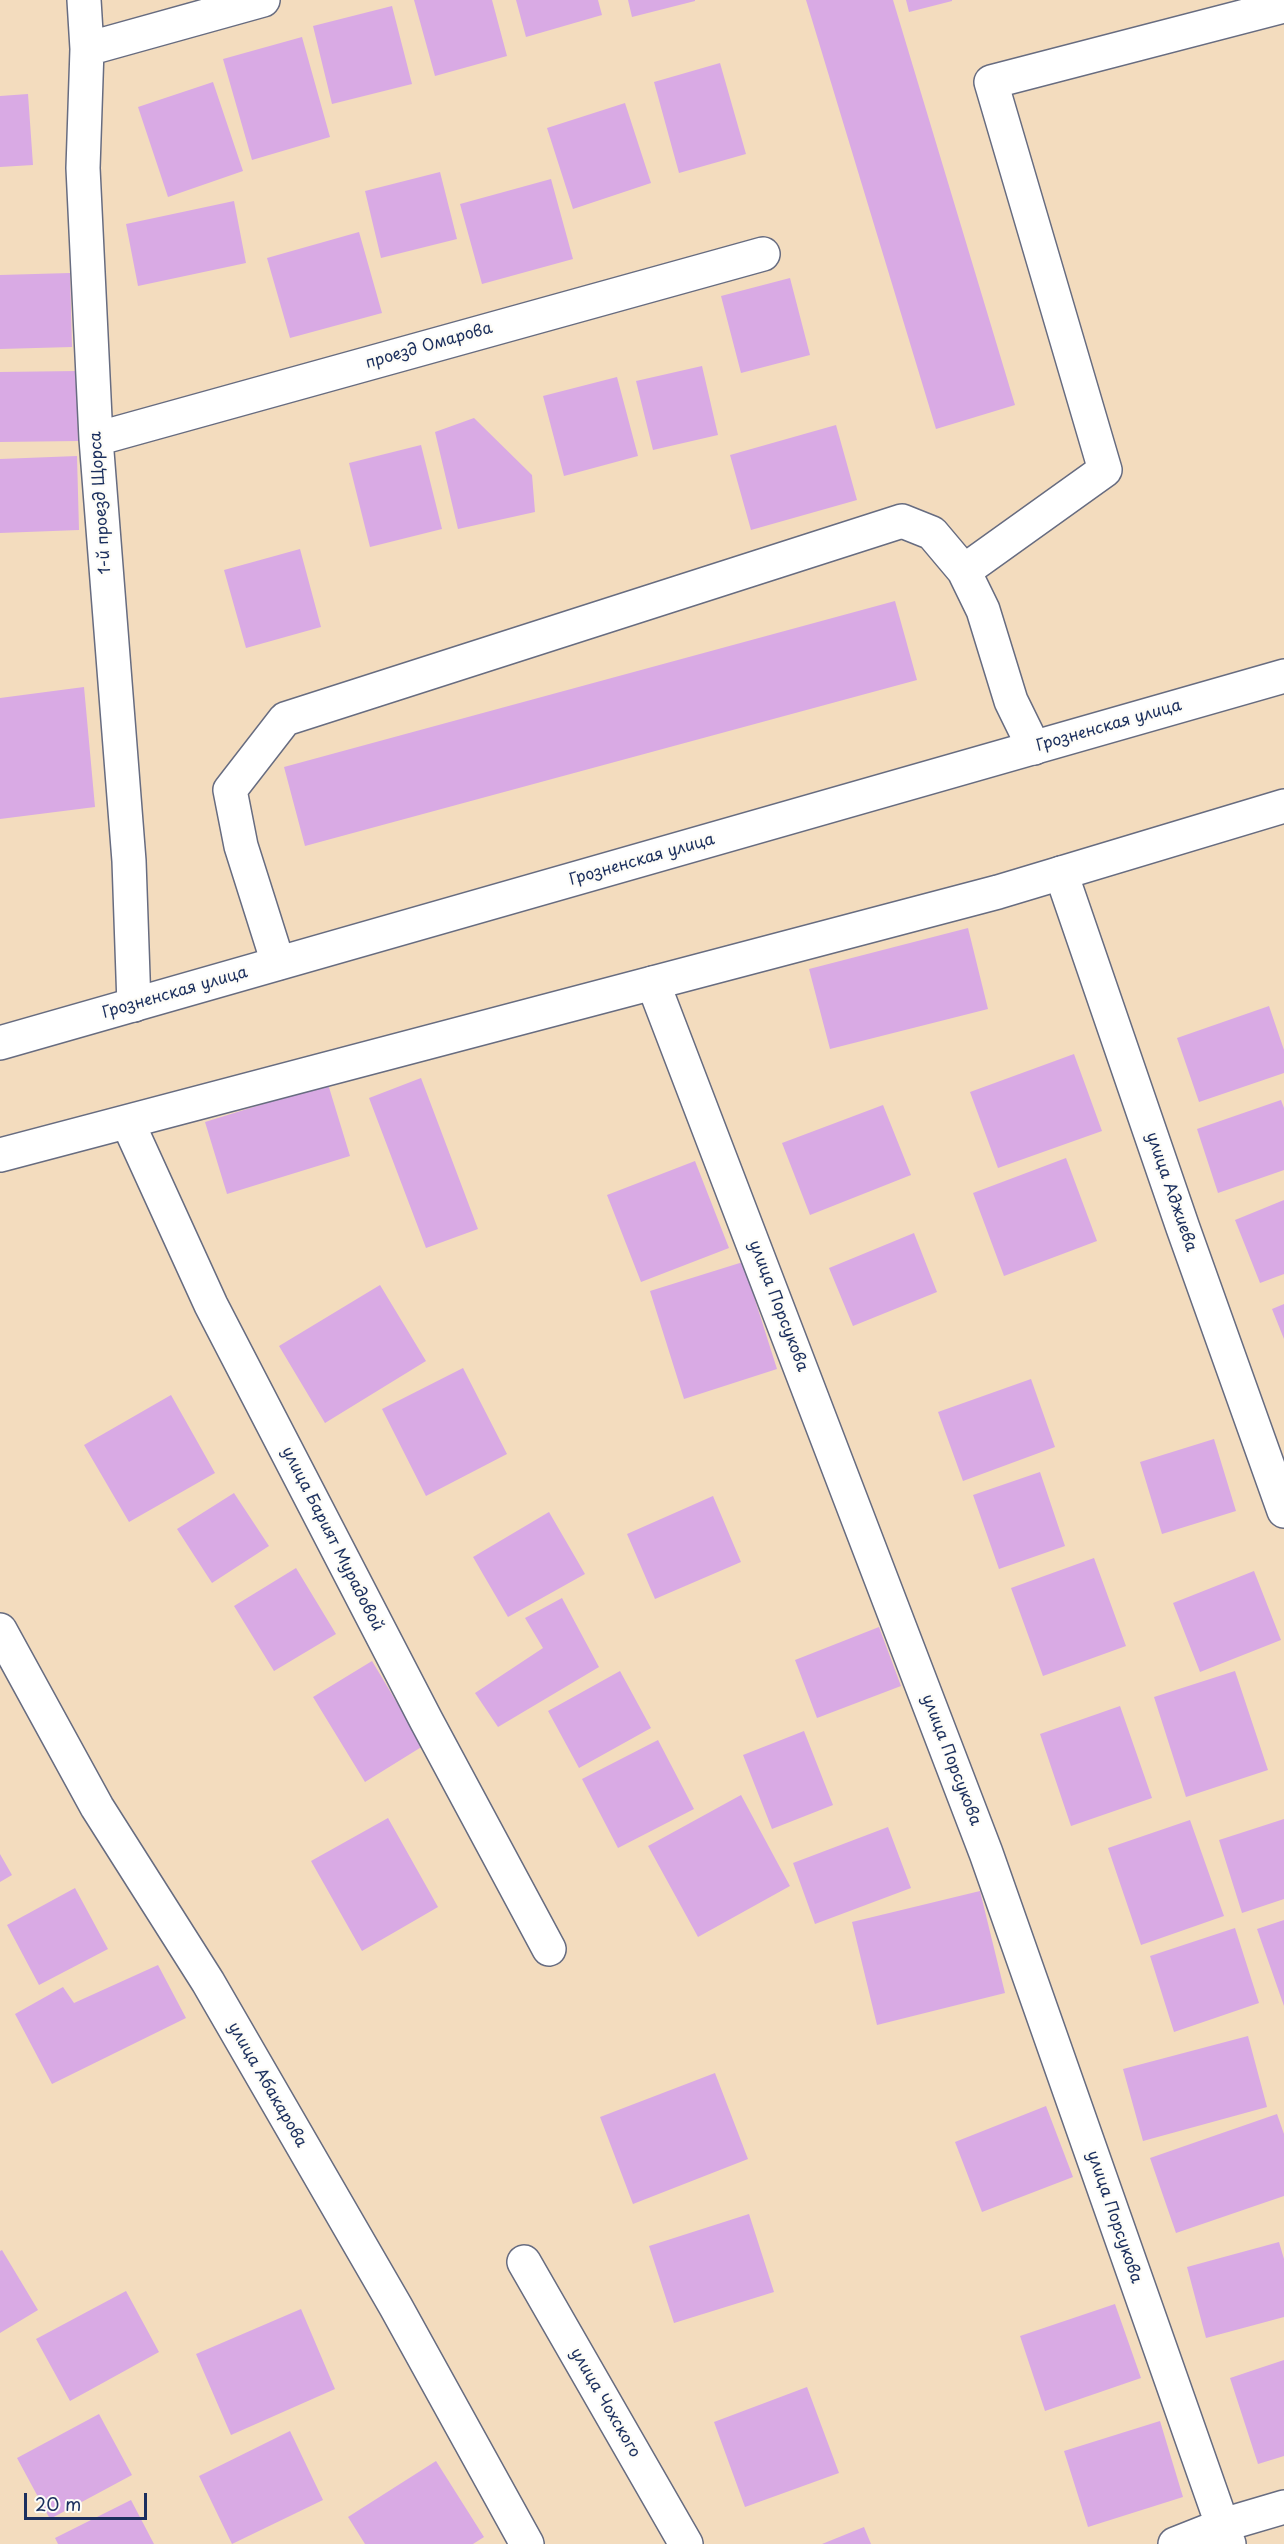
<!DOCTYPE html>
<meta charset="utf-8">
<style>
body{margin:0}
#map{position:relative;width:1284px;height:2544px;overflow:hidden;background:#f3dcbe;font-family:"Playpen Sans",sans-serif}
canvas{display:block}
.scale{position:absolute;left:24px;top:2493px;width:123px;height:27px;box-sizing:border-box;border:3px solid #1b2f5e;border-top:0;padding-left:8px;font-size:18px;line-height:21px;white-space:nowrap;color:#1b2f5e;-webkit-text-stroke:4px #fdfcf7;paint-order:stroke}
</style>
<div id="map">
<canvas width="1284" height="2544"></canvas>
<div class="scale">20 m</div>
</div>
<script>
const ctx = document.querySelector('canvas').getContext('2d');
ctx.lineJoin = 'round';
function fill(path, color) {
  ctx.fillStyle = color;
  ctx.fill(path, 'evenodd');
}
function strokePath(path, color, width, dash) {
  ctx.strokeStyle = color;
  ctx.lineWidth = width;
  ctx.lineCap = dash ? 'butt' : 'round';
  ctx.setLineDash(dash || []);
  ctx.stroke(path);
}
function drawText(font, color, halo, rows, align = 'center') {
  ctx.font = font + ' "Playpen Sans",sans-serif';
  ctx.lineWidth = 4.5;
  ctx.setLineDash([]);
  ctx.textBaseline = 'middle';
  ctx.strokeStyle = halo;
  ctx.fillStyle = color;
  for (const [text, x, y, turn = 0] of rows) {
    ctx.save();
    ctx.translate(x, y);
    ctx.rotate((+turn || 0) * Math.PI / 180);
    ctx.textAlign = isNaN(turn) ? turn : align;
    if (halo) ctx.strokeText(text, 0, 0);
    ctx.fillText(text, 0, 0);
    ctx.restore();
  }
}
fill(new Path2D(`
 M 414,0 L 492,0 L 507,56 L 435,76 Z
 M 516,0 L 598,0 L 602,15 L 526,37 Z
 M 628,0 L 695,0 L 695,1 L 632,17 Z
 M 806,0 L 893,0 L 1015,405 L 936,429 Z
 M 906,0 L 952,0 L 952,1 L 909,12 Z
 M 392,6 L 412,84 L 332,104 L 313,26 Z
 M 302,37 L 330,137 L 252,160 L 223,59 Z
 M 720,63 L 746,154 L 679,173 L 654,82 Z
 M 213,82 L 243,171 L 168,197 L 138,107 Z
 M 28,94 L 33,165 L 0,167 L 0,96 Z
 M 625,103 L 651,183 L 573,209 L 547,128 Z
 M 440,172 L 457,239 L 381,258 L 365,191 Z
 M 551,179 L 573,259 L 482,284 L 460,204 Z
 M 234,201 L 246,263 L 138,286 L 126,224 Z
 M 359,232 L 382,313 L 290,338 L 267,258 Z
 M 70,273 L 72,347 L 0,349 L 0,275 Z
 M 790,278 L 810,355 L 741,373 L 721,296 Z
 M 702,366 L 718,435 L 653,450 L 636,381 Z
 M 77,371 L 78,441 L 0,442 L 0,372 Z
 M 617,377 L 638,456 L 564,476 L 543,396 Z
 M 474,418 L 532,475 L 535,512 L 458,529 L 435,432 Z
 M 836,425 L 857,500 L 751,530 L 730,455 Z
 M 421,445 L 442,529 L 370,547 L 349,463 Z
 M 77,456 L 79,530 L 0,533 L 0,459 Z
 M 300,549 L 321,627 L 246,648 L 224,570 Z
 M 895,601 L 917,680 L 305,846 L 284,767 Z
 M 84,687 L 95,807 L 0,819 L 0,698 Z
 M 968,928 L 988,1009 L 830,1049 L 809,969 Z
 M 1269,1006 L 1284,1050 L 1284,1073 L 1199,1102 L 1177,1038 Z
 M 1074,1054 L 1102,1131 L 998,1168 L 970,1092 Z
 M 421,1078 L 478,1229 L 426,1248 L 369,1098 Z
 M 328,1084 L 350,1156 L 227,1194 L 205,1122 Z
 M 1281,1100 L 1284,1108 L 1284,1170 L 1218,1193 L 1197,1129 Z
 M 883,1105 L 911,1175 L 810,1215 L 782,1143 Z
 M 1066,1158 L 1097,1241 L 1004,1276 L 973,1193 Z
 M 695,1161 L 729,1248 L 641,1282 L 607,1195 Z
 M 1284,1200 L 1284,1274 L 1260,1283 L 1235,1220 Z
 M 914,1233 L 937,1292 L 853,1326 L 829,1268 Z
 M 743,1262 L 777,1369 L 684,1399 L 650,1291 Z
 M 380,1285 L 426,1361 L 325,1423 L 279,1346 Z
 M 1284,1304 L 1284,1339 L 1272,1309 Z
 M 463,1368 L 507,1454 L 426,1496 L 382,1409 Z
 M 1031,1379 L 1055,1447 L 963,1481 L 938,1412 Z
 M 171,1395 L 215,1473 L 129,1522 L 84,1445 Z
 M 1214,1439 L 1236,1511 L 1162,1534 L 1140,1462 Z
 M 1040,1472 L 1065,1546 L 999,1569 L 973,1495 Z
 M 234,1493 L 269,1546 L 212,1583 L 177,1529 Z
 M 713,1496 L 741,1562 L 655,1599 L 627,1534 Z
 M 549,1512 L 585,1574 L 508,1617 L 473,1557 Z
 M 1094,1558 L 1126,1646 L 1043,1676 L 1011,1588 Z
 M 296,1568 L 336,1634 L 274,1671 L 234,1606 Z
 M 1254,1571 L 1281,1640 L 1200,1672 L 1173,1603 Z
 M 562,1598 L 599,1667 L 498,1727 L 475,1693 L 543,1648 L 525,1618 Z
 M 879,1627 L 901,1686 L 817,1718 L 795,1660 Z
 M 372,1661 L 423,1746 L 365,1782 L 313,1697 Z
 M 620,1671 L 651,1728 L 579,1768 L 548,1711 Z
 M 1235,1671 L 1268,1770 L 1186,1797 L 1154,1697 Z
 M 1120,1706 L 1152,1798 L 1071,1826 L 1040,1734 Z
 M 804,1731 L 833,1805 L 772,1829 L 743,1755 Z
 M 658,1740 L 694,1809 L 618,1848 L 582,1779 Z
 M 741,1795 L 790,1886 L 698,1937 L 648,1846 Z
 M 388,1818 L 438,1907 L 362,1951 L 311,1861 Z
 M 1284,1819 L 1284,1899 L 1242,1913 L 1219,1840 Z
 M 1190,1820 L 1224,1916 L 1141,1945 L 1108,1848 Z
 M 888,1827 L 911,1888 L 815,1924 L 793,1863 Z
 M 0,1854 L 12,1875 L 0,1882 Z
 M 75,1888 L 108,1949 L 39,1985 L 7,1925 Z
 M 980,1891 L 1005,1993 L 877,2025 L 852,1922 Z
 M 1284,1920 L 1284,2006 L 1257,1929 Z
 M 1235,1928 L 1259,2003 L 1174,2032 L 1150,1956 Z
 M 158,1965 L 186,2018 L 52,2084 L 15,2014 L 63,1987 L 74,2003 Z
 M 1248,2036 L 1267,2107 L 1143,2141 L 1123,2069 Z
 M 715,2073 L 748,2159 L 633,2204 L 600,2117 Z
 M 1046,2106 L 1073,2177 L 982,2212 L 955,2142 Z
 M 1277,2114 L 1284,2134 L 1284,2196 L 1176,2233 L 1150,2158 Z
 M 749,2214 L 774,2292 L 674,2323 L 649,2246 Z
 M 1279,2242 L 1284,2259 L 1284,2317 L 1206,2338 L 1187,2267 Z
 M 2,2250 L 38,2310 L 0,2333 L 0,2251 Z
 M 126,2291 L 159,2352 L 70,2401 L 36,2339 Z
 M 1115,2304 L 1141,2378 L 1045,2411 L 1020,2336 Z
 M 301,2309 L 335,2389 L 231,2435 L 196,2354 Z
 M 1284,2360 L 1284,2456 L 1258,2464 L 1230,2378 Z
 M 807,2387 L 839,2473 L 745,2507 L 714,2422 Z
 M 99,2414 L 132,2475 L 50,2519 L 17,2458 Z
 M 1160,2421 L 1183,2497 L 1088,2527 L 1064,2451 Z
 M 290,2431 L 323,2500 L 232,2544 L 199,2476 Z
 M 436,2461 L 484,2537 L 473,2544 L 365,2544 L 348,2517 Z
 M 131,2500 L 154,2544 L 58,2544 L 55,2538 Z
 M 864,2527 L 871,2544 L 822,2544 Z`), '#d9aae4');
const street = new Path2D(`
 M 84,0 L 87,49 L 83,168 L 96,439 L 129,861 L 134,1005
 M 87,49 L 263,0
 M 96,439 L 763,254
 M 964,571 L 1105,470 L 991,82 L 1284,6
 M 1061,873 L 1183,1228 L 1284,1511
 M 278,963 L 241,846 L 230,790 L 285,719 L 902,521 L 932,533 L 964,571 L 983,610 L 1011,701 L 1034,748
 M 653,983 L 986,1853 L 1229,2544
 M 128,1123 L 211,1305 L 426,1720 L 549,1949
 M 0,1630 L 97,1807 L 208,1982 L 396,2307 L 527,2544
 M 524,2262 L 686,2544
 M 1175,2544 L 1223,2525 L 1284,2507`);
const secondary = new Path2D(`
 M 0,1043 L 1284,676
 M 0,1155 L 998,892 L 1284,806`);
strokePath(street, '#676c80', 36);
strokePath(secondary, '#676c80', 36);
strokePath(street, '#fff', 33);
strokePath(secondary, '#fff', 33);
drawText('16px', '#1b2f5e', '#fdfcf7', [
 ["проезд Омарова",429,346,-16],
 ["1-й проезд Щорса",101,503,-94],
 ["Грозненская улица",1109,726,-16],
 ["Грозненская улица",642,860,-16],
 ["Грозненская улица",175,993,-16],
 ["улица Аджиева",1171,1192,71],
 ["улица Порсукова",778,1306,69],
 ["улица Барият Мурадовой",332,1539,63],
 ["улица Порсукова",951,1760,69],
 ["улица Абакарова",267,2085,60],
 ["улица Порсукова",1114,2217,71],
 ["улица Чохского",605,2403,60]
]);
</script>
